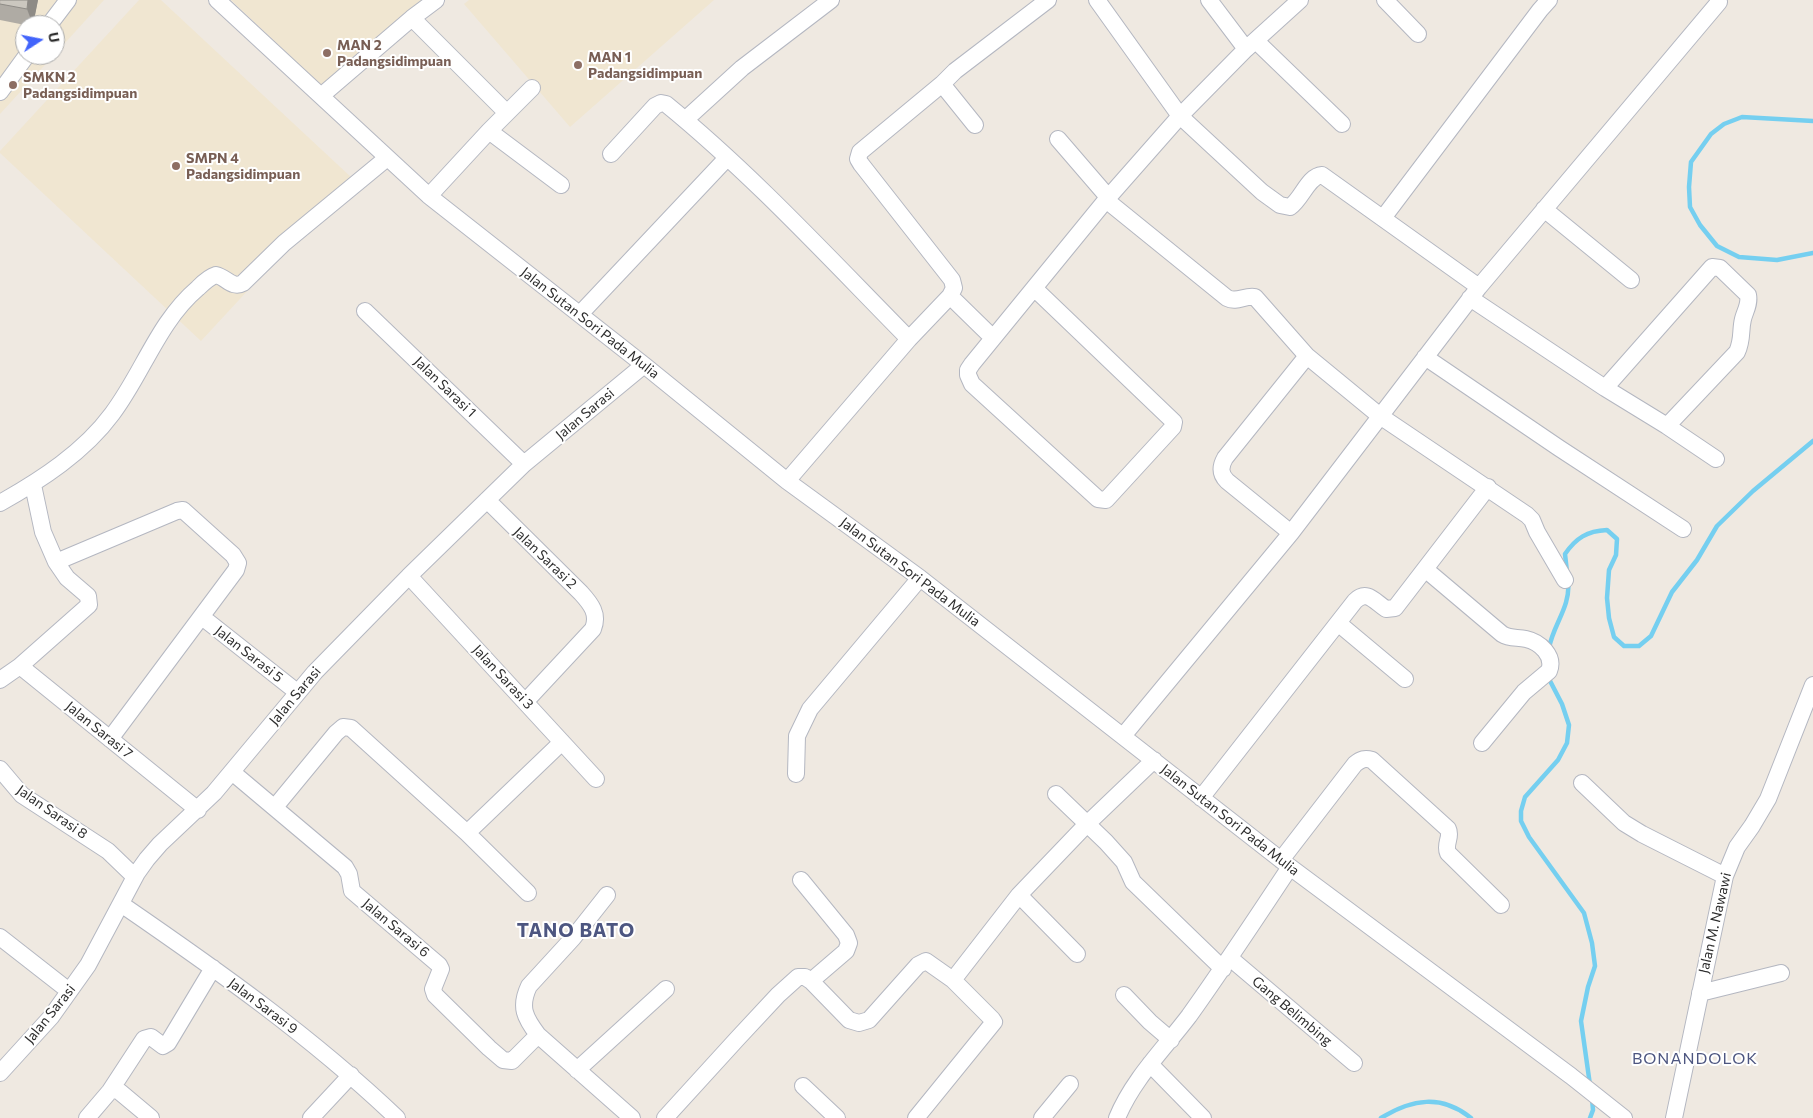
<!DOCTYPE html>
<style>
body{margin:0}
#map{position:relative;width:1813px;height:1118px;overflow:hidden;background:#efe9e1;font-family:Commissioner,sans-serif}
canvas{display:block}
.north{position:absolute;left:15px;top:15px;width:50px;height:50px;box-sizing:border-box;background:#fff;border:1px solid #ababab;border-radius:50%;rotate:79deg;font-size:14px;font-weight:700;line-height:20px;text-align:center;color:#2e2e2e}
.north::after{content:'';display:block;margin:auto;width:18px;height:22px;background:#4264fb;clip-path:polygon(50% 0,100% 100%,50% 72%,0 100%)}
</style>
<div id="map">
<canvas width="1813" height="1118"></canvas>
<div class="north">U</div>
</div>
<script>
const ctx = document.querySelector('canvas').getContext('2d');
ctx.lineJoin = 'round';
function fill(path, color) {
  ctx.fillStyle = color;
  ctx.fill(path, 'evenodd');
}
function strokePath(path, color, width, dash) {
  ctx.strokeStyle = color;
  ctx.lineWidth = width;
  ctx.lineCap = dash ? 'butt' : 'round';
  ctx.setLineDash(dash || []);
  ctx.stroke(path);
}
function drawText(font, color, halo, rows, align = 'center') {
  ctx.font = font + ' Commissioner,sans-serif';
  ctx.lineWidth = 4;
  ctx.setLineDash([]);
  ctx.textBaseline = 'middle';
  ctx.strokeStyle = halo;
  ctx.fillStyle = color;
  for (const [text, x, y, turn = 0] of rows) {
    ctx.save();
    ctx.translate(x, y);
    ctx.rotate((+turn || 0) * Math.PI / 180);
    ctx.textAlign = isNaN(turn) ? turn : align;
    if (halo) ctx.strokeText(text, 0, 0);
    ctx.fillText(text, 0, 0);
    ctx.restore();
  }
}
fill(new Path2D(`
 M 0,0 L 104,0 L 55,54 L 55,25 L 25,25 L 25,55 L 54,55 L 0,114 Z
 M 139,0 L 161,0 L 352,178 L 201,341 L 0,153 L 0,151 Z
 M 231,0 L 433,0 L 324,88 Z
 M 469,0 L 714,0 L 570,127 L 464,4 Z`), '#f0e6d1');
strokePath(new Path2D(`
 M 1813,121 L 1742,117 L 1724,124 L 1711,134 L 1691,162 L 1689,187 L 1690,207 L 1700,225 L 1717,246 L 1739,257 L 1777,260 L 1813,253
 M 1567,572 L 1565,554 C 1576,538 1587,531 1607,530 L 1617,539 L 1616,555 L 1609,570 L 1607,598 L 1609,618 L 1614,637 L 1624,646 L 1639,646 L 1651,636 L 1672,592 L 1697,560 L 1717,526 L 1753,491 L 1813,441
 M 1549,648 C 1553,625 1571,606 1568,582
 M 1548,677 L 1562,704 L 1569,725 L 1567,743 L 1558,760 L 1525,797 L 1521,811 L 1521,821 L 1529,837 L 1584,913 L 1592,943 L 1595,966 L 1588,987 L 1581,1021 L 1590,1085
 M 1381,1118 C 1412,1099 1441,1094 1471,1118
 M 1590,1118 L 1593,1110 L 1592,1098`), '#75cff0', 4.5);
const minor = new Path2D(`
 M 217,0 L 429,196 L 644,365 L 787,481 L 920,578 L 1290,867 L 1571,1076 L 1624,1118
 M 1097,0 L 1180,116 L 1262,192 L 1280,205 L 1290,207 C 1302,199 1308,176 1322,175 L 1479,287
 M 1209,0 L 1246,49
 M 1385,0 L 1418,34
 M 412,18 L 507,113
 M 49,25 L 68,0
 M 1256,41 L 1342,124
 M 942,84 L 975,125
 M 0,92 L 27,55
 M 321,96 L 412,18 L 436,0
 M 685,120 L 742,68 L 831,0
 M 489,131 L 561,185
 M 1058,139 L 1108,197
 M 611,154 L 655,106 L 661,103 L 666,104 C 753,175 830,259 909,339
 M 429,196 L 489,131 L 532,88
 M 1106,200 L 1227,298 C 1237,303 1245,295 1255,297 L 1307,356 L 1380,416 L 1527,515 L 1532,520 L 1537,532 L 1565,580
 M 1544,209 L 1631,280
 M 1383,218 L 1540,10 L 1549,0
 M 1034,288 L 1174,422 L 1173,427 L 1106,500 L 1098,499 L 972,384 L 968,375 L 968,370 L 972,364 L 1106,200 L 1180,116 L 1246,49 L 1300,0
 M 950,296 L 993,338
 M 1470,298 L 1605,388 L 1667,426 L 1737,352 C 1743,339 1740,331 1743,319 C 1745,311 1750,304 1748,295 L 1720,268 L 1712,267 L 1605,388
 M 365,311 L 524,464
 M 580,314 L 727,158
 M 1425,357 L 1559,448 L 1683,529
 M 1667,426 L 1716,459
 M 787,481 L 909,339 L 950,296 L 954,288 L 952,280 L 861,164 L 858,159 L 860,152 L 942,84 L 955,71 L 1048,0
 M 33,485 L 43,532 L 56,562 L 177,511 L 183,510 L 233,555 L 238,563 L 236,570 L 110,739
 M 487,500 L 581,593 C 591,604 599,614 593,629 L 525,702
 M 0,503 C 41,480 84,452 112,414 C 143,373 158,322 198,288 C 203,283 209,277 216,275 C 226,277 232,289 243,283 L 284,243 L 387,158
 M 1291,533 L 1227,481 C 1220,474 1220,467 1225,458 L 1307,356
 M 1425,569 L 1502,634 C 1510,639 1517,637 1526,639 C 1540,642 1555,656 1549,671 L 1524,692 L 1482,743
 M 409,576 L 596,779
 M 202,617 L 297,692
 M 1338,623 L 1405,679
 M 20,666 L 89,605 L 88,596 L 67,578 L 56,562
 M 0,680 L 20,666 L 198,810
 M 1123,736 L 1291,533 L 1479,287 L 1719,2
 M 0,769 L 22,795 L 108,851 L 135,877
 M 232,772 L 345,867 L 349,874 L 352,891 L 439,965 L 441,969 L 433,989 L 435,995 L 489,1048 L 503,1060 L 512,1061 L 538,1035
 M 796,774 L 797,736 L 810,709 L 920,578
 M 1582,783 L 1624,823 L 1642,834 L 1725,876
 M 1056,794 L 1106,842 L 1124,862 L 1133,882 L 1223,969
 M 1201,798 L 1355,601 C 1367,589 1375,602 1386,609 L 1395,608 L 1488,487
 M 275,807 L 336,733 L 343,727 L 351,728 L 467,833 L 528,893
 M 467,833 L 562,742
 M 1281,860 L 1355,764 C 1361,759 1365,758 1372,760 L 1448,829 C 1452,837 1444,844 1448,853 L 1501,905
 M 801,880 L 846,935 L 849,943 L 846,951 L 811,981
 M 607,895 L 573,938 L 529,986 C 519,1007 525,1018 538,1035 L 632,1118
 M 1019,895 L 1077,954
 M 121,904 C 217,970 312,1037 397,1118
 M 0,937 L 69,991
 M 1230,958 L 1354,1063
 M 953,980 L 1019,895 L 1087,824 L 1154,760
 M 1700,993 L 1781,973
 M 1124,995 L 1150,1022 L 1171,1040
 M 1150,1064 L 1203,1118
 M 577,1070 L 666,989
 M 0,1073 L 51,1017 L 88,965 L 137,873 L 147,859 L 160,844 L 214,793 L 315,672 L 409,576 L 524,464 L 644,365
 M 803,1086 L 837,1118
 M 110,1091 L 117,1090 L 120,1092 L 151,1118
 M 87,1118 L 110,1091 L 144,1039 L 151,1037 L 163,1046 L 168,1043 L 213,968
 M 311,1118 L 351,1075
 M 665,1118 L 737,1039 L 778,995 L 798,977 L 805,977 L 811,981 L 849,1020 L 859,1023 L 869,1020 L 918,965 L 926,961 L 953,980 L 992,1019 L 994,1022 L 916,1118
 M 1042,1118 L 1070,1084
 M 1117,1118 C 1133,1079 1164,1049 1189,1016 C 1224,967 1257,917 1290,867
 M 1674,1118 L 1725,876 L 1737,847 L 1752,826 L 1768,799 L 1813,685`);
strokePath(minor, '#b4b7c1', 18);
strokePath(minor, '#fff', 16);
fill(new Path2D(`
 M 0,0 L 38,0 L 33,25 L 25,25 L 0,20 Z`), '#afaba4');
fill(new Path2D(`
 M 28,0 L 38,0 L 33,25 L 27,9 Z`), '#8e8b86');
const building = new Path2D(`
 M 0,0 L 28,0 L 27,9 L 0,4 Z`);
fill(building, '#cbc7bf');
strokePath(building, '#8e8b86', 1);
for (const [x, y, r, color] of [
 [327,53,5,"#8d6e63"],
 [578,65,5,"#8d6e63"],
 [13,85,5,"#8d6e63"],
 [176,166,5,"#8d6e63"]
]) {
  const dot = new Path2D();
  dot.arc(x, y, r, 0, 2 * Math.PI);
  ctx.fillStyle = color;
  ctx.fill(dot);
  strokePath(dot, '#fff', 2);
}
drawText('bold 14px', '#785e54', '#fff', [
 ["MAN 2",337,45],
 ["Padangsidimpuan",337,61],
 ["MAN 1",588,57],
 ["Padangsidimpuan",588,73],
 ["SMKN 2",23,77],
 ["Padangsidimpuan",23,93],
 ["SMPN 4",186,158],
 ["Padangsidimpuan",186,174]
], 'left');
drawText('14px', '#2e2e2e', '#fff', [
 ["Jalan Sutan Sori Pada Mulia",590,323,38],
 ["Jalan Sarasi 1",445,387,44],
 ["Jalan Sarasi",585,414,-40],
 ["Jalan Sarasi 2",545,558,44],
 ["Jalan Sutan Sori Pada Mulia",910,572,37],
 ["Jalan Sarasi 5",249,654,38],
 ["Jalan Sarasi 3",503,677,47],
 ["Jalan Sarasi",295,696,-50],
 ["Jalan Sarasi 7",99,730,39],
 ["Jalan Sarasi 8",52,812,35],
 ["Jalan Sutan Sori Pada Mulia",1230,820,38],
 ["Jalan M. Nawawi",1715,923,-77],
 ["Jalan Sarasi 6",396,928,40],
 ["Jalan Sarasi 9",263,1006,37],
 ["Gang Belimbing",1292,1011,40],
 ["Jalan Sarasi",50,1014,-51]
]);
ctx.letterSpacing = '1px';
drawText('16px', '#4d5680', '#fff', [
 ["BONANDOLOK",1695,1059]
]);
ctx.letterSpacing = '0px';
ctx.letterSpacing = '1px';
drawText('bold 19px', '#4d5680', '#fff', [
 ["TANO BATO",576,931]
]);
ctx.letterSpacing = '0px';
</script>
